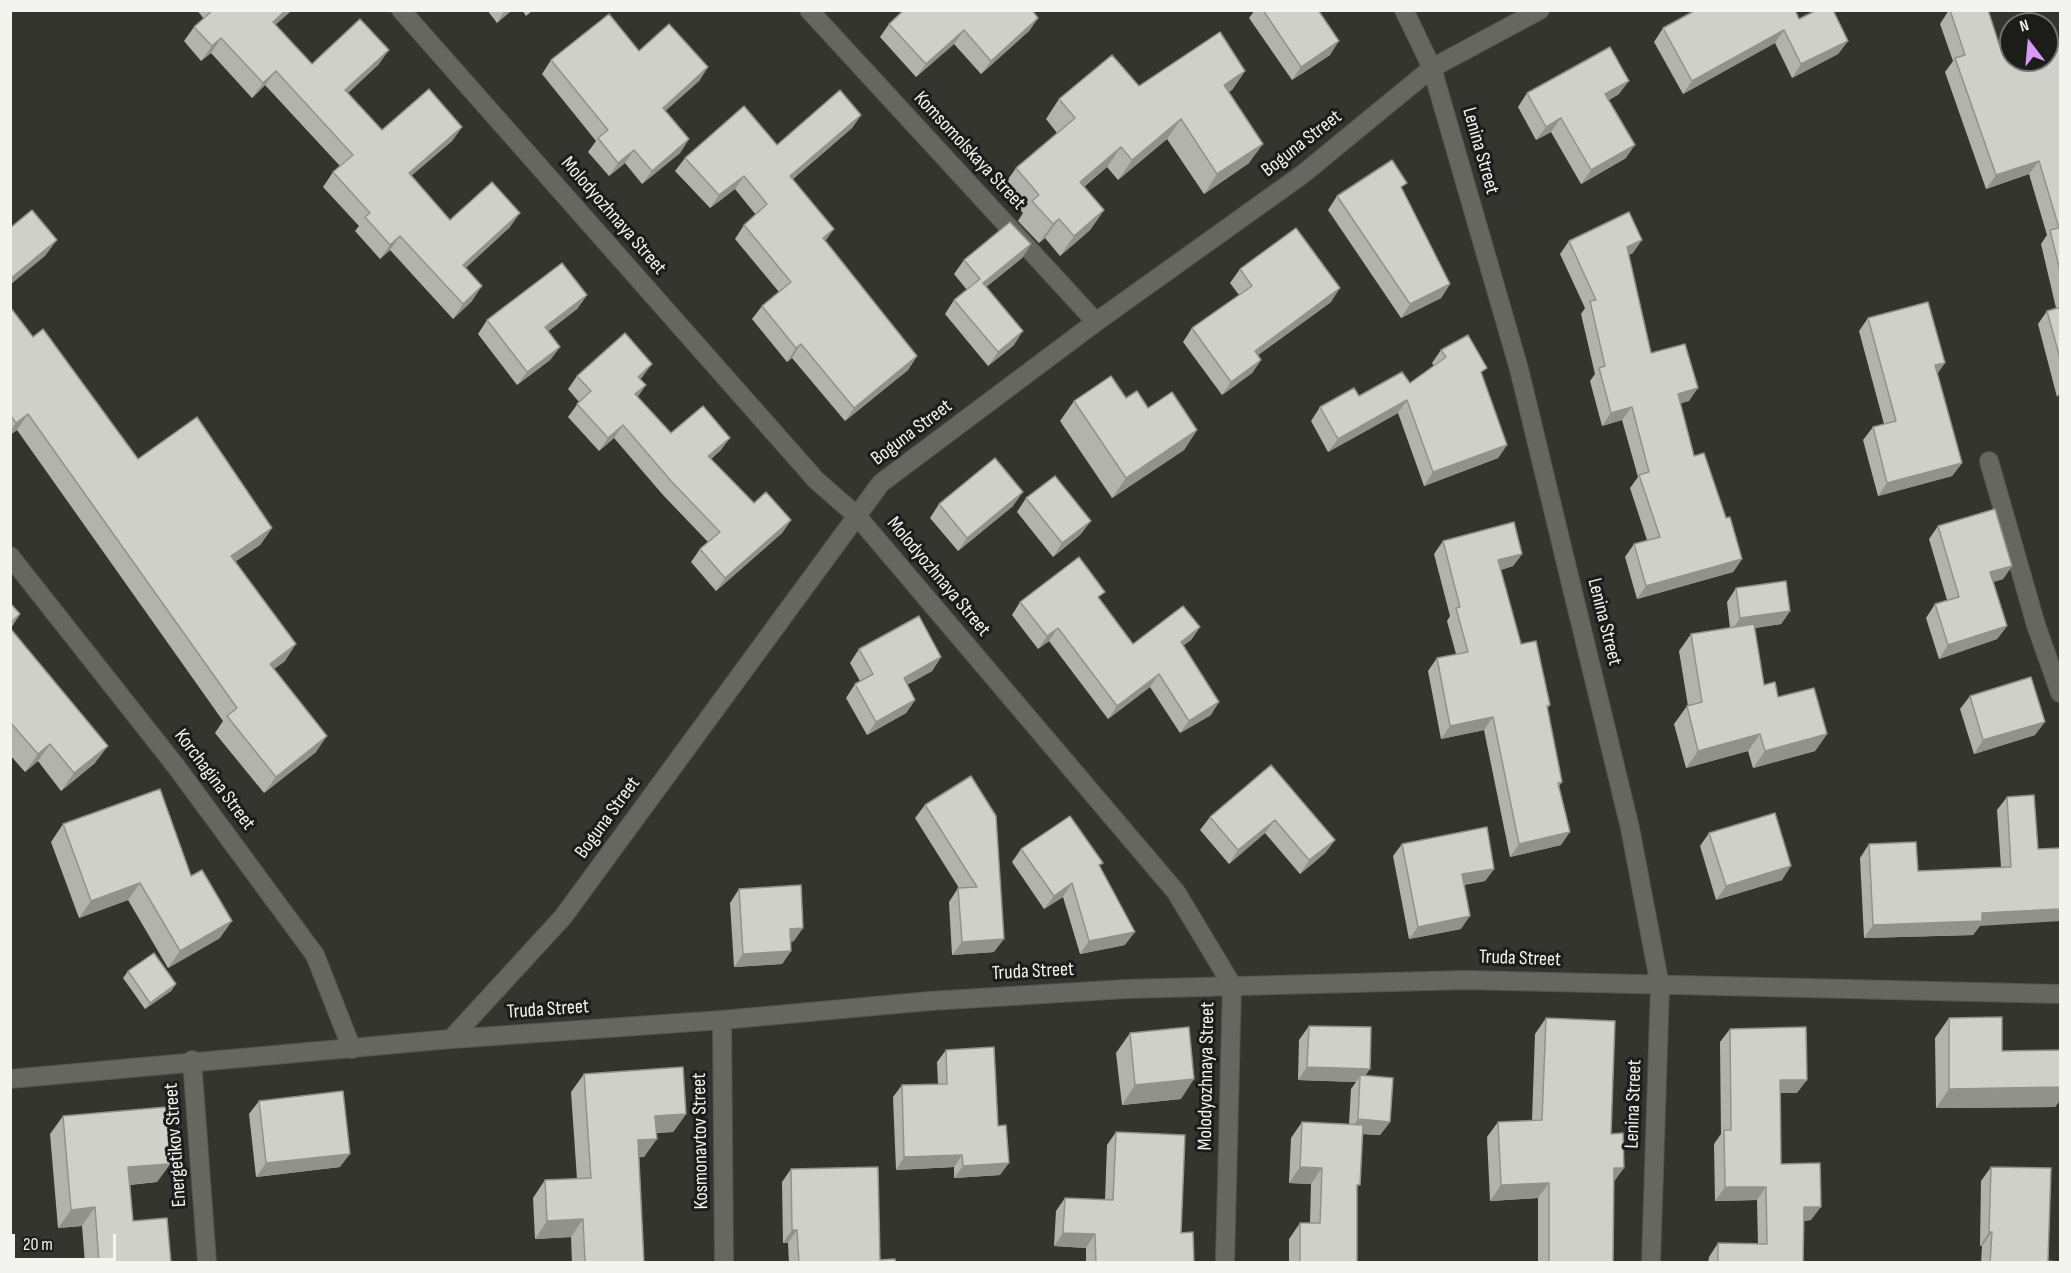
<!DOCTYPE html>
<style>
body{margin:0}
#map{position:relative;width:2071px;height:1273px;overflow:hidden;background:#353530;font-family:"Sofia Sans Condensed",sans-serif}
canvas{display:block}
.frame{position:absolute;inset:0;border:12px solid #f3f3f0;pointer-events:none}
.north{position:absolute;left:1999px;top:12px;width:60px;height:60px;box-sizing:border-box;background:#1c1c1a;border:2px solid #727270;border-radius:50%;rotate:344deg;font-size:16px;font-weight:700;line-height:24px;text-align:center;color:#f3f3f0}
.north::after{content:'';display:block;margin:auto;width:21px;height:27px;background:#d99af7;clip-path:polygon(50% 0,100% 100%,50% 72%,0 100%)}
.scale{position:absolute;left:12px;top:1234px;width:104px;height:27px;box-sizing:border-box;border:3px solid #f3f3f0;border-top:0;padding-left:8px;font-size:18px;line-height:21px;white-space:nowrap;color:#f3f3f0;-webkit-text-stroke:4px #1c1c1a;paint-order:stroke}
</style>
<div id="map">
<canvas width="2071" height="1273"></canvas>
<div class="frame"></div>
<div class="north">N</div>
<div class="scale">20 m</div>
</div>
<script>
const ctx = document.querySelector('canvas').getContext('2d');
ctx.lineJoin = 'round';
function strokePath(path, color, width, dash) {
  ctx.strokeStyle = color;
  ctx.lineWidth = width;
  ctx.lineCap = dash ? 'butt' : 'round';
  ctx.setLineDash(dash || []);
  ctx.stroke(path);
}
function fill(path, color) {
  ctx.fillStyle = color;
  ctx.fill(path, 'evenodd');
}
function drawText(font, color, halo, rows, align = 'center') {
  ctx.font = font + ' "Sofia Sans Condensed",sans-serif';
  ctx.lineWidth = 6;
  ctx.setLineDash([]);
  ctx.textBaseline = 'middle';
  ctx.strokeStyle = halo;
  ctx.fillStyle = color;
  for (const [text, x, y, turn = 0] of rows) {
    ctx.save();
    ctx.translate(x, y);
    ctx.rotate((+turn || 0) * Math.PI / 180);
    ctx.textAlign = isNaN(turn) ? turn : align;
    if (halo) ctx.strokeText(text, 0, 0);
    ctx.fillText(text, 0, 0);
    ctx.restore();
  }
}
const minor = new Path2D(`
 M 401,10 L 816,480 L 857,516 L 1176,892 L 1232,985 L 1225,1262
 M 809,10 L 1096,322
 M 1404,10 L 1432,68 L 1519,369 L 1630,828 L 1660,986 L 1651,1262
 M 1989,461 L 2036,625 L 2060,693
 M 10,556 L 175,765 L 315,955 L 352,1049
 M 722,1020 L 724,1262
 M 451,1039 L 563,917 L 881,483 L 1096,322 L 1303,174 L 1432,68 L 1540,10
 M 192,1060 L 207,1262
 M 10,1079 L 451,1039 L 722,1020 L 930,1001 L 1126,989 L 1466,980 L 2060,994`);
strokePath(minor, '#555450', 20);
strokePath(minor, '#676762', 18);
fill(new Path2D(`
 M 197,10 L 292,10 L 275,25 L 312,64 L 379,64 L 348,93 L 382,130 L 462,127 L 452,141 L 411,176 L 450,220 L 510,227 L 465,268 L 472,301 L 453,319 L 390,250 L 380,259 L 355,231 L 359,226 L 323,187 L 333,172 L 340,166 L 265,85 L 252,98 L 211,53 L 201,61 L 184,41 L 194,27 L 204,19 Z
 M 487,10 L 512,10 L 497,23 Z
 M 522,10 L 533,10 L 526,16 Z
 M 1255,10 L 1318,10 L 1330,55 L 1292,80 L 1249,18 Z
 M 1949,10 L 1999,44 L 2061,49 L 2061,392 L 2057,397 L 2038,324 L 2047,311 L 2056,308 L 2041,244 L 2047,235 L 2029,174 L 1986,189 L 1945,72 L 1953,61 L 1940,24 Z
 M 1038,18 L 1029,31 L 981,74 L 954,44 L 916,77 L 880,37 L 889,24 Z
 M 1799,19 L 1848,41 L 1838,54 L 1792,78 L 1775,43 L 1683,94 L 1654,42 L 1663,28 Z
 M 639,51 L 708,67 L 699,81 L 665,111 L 689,139 L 680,153 L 642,184 L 625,163 L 609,176 L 588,152 L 596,141 L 542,74 L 551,60 Z
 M 1245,71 L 1232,90 L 1229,92 L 1249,163 L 1204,194 L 1167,139 L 1118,180 L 1107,167 L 1084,187 L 1104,210 L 1090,230 L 1060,256 L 1045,238 L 1039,243 L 1018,221 L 1023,213 L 1002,188 L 1016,168 L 1057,133 L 1046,119 L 1059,99 L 1139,86 Z
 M 1527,93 L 1619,94 L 1609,100 L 1626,158 L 1581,184 L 1551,132 L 1536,140 L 1518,107 Z
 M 861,115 L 852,128 L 793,179 L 826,241 L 917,356 L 908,370 L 845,421 L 792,358 L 787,362 L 752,319 L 762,306 L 779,292 L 735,239 L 744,225 L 756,215 L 735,189 L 710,208 L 675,171 L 685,158 L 777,145 Z
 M 1403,190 L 1450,284 L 1441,298 L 1401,318 L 1328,210 L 1337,196 Z
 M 1569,241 L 1633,253 L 1628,255 L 1651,353 L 1689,401 L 1680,403 L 1694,456 L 1726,518 L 1742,559 L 1733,572 L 1637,599 L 1625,557 L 1634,544 L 1647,540 L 1630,488 L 1638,477 L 1622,420 L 1602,426 L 1590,381 L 1595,374 L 1581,314 L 1585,308 L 1560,254 Z
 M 1031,244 L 1022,258 L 986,287 L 1014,345 L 988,366 L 945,314 L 954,300 L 967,290 L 954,274 L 964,260 Z
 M 1240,269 L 1331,302 L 1258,355 L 1261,360 L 1252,373 L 1222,395 L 1183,342 L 1192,328 L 1239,295 L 1230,283 Z
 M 587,295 L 577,309 L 548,331 L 560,347 L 550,360 L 517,385 L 478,334 L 487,320 Z
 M 10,307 L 33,337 L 138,459 L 272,528 L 260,545 L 236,561 L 285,661 L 274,669 L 316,752 L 264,793 L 215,733 L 223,721 L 17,430 L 10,435 Z
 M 1868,318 L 1937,374 L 1962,463 L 1952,476 L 1878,496 L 1863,440 L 1873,427 L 1884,424 L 1859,331 Z
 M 1441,350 L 1482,376 L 1507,445 L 1498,458 L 1424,486 L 1398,413 L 1328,452 L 1311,421 L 1320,407 L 1359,396 L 1410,383 L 1434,366 L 1432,363 Z
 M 577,376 L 643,376 L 640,379 L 646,385 L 637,397 L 671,433 L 721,450 L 711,459 L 754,503 L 791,520 L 782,533 L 716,591 L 691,562 L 700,549 L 708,542 L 663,495 L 614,438 L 599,451 L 568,417 L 579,402 L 568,389 Z
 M 1126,398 L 1197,430 L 1184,450 L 1112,498 L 1060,421 L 1074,401 Z
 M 1026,498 L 1081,534 L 1053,557 L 1017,512 Z
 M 939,504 L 1013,506 L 958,551 L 930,518 Z
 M 1938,526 L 2012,566 L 2003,579 L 1993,582 L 2007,626 L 1997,639 L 1939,659 L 1926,618 L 1935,604 L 1947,600 L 1929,539 Z
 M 1443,541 L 1522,554 L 1513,566 L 1501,570 L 1521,644 L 1550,705 L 1547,709 L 1562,782 L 1559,786 L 1561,845 L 1510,857 L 1484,730 L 1441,739 L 1428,671 L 1437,658 L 1456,654 L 1447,621 L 1450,616 L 1434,554 Z
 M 1736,588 L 1790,611 L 1781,624 L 1754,628 L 1764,685 L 1827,734 L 1815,751 L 1753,768 L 1748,751 L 1686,768 L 1674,724 L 1687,706 L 1688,706 L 1679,651 L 1691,634 L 1730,628 L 1727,602 Z
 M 1100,599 L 1133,644 L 1200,627 L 1191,640 L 1183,645 L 1211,715 L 1180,733 L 1150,687 L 1108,719 L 1049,641 L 1038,649 L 1012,615 L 1020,602 Z
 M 10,603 L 20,614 L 11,628 L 95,763 L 61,791 L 38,761 L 25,772 L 10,755 Z
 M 859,649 L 941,657 L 932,671 L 907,685 L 915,700 L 906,713 L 867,735 L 846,698 L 855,684 L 860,681 L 850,663 Z
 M 1970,696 L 2035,735 L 1974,754 L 1960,709 Z
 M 1271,765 L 1335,840 L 1325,853 L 1300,874 L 1265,833 L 1229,864 L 1200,830 L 1210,817 Z
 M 971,776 L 994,952 L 952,955 L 949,902 L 958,888 L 959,888 L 915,818 L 925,805 Z
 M 2007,797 L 2038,849 L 1973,935 L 1864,938 L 1860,858 L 1869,844 L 1918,871 L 2001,867 L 1997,810 Z
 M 63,824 L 191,876 L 220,938 L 168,968 L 128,900 L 79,918 L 51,842 Z
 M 1709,833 L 1782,880 L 1716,900 L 1700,846 Z
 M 1402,844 L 1494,869 L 1485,881 L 1464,885 L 1461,929 L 1409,939 L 1393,856 Z
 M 1021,849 L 1100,866 L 1125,945 L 1080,954 L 1063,897 L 1044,909 L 1012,862 Z
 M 739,889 L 794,941 L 791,942 L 791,951 L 782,964 L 734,967 L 730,903 Z
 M 128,971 L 176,984 L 171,991 L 145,1009 L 123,978 Z
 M 1546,1018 L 1611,1134 L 1614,1182 L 1613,1263 L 1538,1263 L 1538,1198 L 1490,1201 L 1487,1137 L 1498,1122 L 1532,1121 L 1535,1034 Z
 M 1949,1018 L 2061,1087 L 2061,1099 L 2055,1107 L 1936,1108 L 1935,1038 Z
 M 1309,1026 L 1366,1075 L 1390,1122 L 1380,1135 L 1362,1134 L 1357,1189 L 1357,1263 L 1289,1263 L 1289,1239 L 1300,1223 L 1310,1223 L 1311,1184 L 1289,1183 L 1291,1138 L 1302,1122 L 1349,1124 L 1351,1089 L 1356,1082 L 1298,1080 L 1299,1040 Z
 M 1730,1029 L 1797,1093 L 1780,1093 L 1781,1164 L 1811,1220 L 1804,1221 L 1803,1263 L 1708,1263 L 1709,1257 L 1718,1243 L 1758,1244 L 1757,1200 L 1715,1201 L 1714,1144 L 1721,1134 L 1720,1042 Z
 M 1130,1033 L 1181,1099 L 1122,1105 L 1116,1053 Z
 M 946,1050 L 1000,1175 L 954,1178 L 954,1167 L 896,1170 L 893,1097 L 902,1085 L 938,1084 L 937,1062 Z
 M 584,1074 L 686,1114 L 673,1132 L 657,1133 L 644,1157 L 639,1157 L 644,1263 L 572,1263 L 571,1237 L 535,1239 L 533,1198 L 545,1180 L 577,1179 L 571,1092 Z
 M 259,1101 L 340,1167 L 256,1177 L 249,1114 Z
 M 63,1116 L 170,1164 L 157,1182 L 130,1185 L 133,1221 L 171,1263 L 85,1263 L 82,1226 L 58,1228 L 50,1134 Z
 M 1116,1132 L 1181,1233 L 1194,1263 L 1086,1263 L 1086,1248 L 1054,1246 L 1056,1211 L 1065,1198 L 1105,1200 L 1107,1145 Z
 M 1991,1167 L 2048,1261 L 2058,1263 L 1981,1263 L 1982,1246 L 1980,1246 L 1981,1181 Z
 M 791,1169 L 880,1260 L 895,1263 L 789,1263 L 788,1243 L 783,1243 L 782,1182 Z`), '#b3b3ae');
fill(new Path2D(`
 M 286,10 L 292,10 L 262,37 L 273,22 Z
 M 505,10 L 512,10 L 497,23 Z
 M 1038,18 L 1029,31 L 981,74 L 991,61 Z
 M 964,30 L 954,44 L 916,77 L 926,64 Z
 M 1784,30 L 1775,43 L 1683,94 L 1692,81 Z
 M 221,38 L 211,53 L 201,61 L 212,46 Z
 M 1339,41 L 1330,55 L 1292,80 L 1301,67 Z
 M 1848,41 L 1838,54 L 1792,78 L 1801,64 Z
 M 389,50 L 379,64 L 335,104 L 345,90 Z
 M 708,67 L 699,81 L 654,121 L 663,108 Z
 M 276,71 L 265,85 L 252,98 L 263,83 Z
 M 1245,71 L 1232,90 L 1210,104 L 1224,85 Z
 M 1629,81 L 1619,94 L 1596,107 L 1605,94 Z
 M 861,115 L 852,128 L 781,189 L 790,176 Z
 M 1561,118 L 1551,132 L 1536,140 L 1546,127 Z
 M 1181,119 L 1167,139 L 1118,180 L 1132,160 Z
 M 462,127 L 452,141 L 398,187 L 409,173 Z
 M 689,139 L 680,153 L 642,184 L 652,171 Z
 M 1263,144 L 1249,163 L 1204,194 L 1217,174 Z
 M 1635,145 L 1626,158 L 1581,184 L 1591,170 Z
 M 1121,147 L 1107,167 L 1066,201 L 1080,182 Z
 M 634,150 L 625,163 L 609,176 L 618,163 Z
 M 2039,161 L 2029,174 L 1986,189 L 1996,175 Z
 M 744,176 L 735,189 L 710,208 L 719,195 Z
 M 1104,210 L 1090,230 L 1060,256 L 1074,236 Z
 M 520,213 L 510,227 L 453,280 L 463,265 Z
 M 1059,219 L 1045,238 L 1039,243 L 1053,224 Z
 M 834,229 L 824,243 L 823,238 Z
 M 400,236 L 390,250 L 380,259 L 390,245 Z
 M 57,240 L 45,256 L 10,285 L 10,279 Z
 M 1642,240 L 1633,253 L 1617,260 L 1627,247 Z
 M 1031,244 L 1022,258 L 974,297 L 983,283 Z
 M 1450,284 L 1441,298 L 1401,318 L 1410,304 Z
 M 482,286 L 472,301 L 453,319 L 463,304 Z
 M 1340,288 L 1331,302 L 1246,364 L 1255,351 Z
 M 587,295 L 577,309 L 536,341 L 545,327 Z
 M 1023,331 L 1014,345 L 988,366 L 998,352 Z
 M 801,344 L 792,358 L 787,362 L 796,348 Z
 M 560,347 L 550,360 L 517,385 L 527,372 Z
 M 917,356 L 908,370 L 845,421 L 854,408 Z
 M 1261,360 L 1252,373 L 1222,395 L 1231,382 Z
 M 1945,363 L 1936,376 L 1935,365 Z
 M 652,364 L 643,376 L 629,390 L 638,377 Z
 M 646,385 L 637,398 L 635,394 Z
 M 1698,388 L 1689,401 L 1669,407 L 1678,394 Z
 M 1407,400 L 1398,413 L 1328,452 L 1338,439 Z
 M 1632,407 L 1622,420 L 1602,426 L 1611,413 Z
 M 28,414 L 17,430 L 10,435 L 10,431 L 16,423 Z
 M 623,425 L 614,438 L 599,451 L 608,438 Z
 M 1197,430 L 1184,450 L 1112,498 L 1126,478 Z
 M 730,438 L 721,450 L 699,469 L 708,456 Z
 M 1507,445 L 1498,458 L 1424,486 L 1433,472 Z
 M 1962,463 L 1952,476 L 1878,496 L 1887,483 Z
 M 1023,492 L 1013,506 L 958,551 L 967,538 Z
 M 791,520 L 782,533 L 716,591 L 725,578 Z
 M 1091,521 L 1081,534 L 1053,557 L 1062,543 Z
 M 272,528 L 260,545 L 220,572 L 231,556 Z
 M 1522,554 L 1513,566 L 1489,573 L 1498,560 Z
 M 1742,559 L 1733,572 L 1637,599 L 1646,586 Z
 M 2012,566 L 2003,579 L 1980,586 L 1990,572 Z
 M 1790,611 L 1781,624 L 1731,632 L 1740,618 Z
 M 20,614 L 10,628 L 10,623 Z
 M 2007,626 L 1997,639 L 1939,659 L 1948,645 Z
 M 1200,627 L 1191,640 L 1172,654 L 1181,642 Z
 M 1058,628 L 1049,641 L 1038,649 L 1047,636 Z
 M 296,644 L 285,661 L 258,680 L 270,664 Z
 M 941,657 L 932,671 L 894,692 L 904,678 Z
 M 1159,674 L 1150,687 L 1108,719 L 1117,706 Z
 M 915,700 L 906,713 L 867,735 L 876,722 Z
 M 1219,702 L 1211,715 L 1180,733 L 1189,721 Z
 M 1493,717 L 1484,730 L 1441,739 L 1450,726 Z
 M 2045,722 L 2035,735 L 1974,754 L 1983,740 Z
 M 1760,734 L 1748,751 L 1686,768 L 1698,751 Z
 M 1827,734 L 1815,751 L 1753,768 L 1765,751 Z
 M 327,736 L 316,752 L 264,793 L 276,777 Z
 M 50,744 L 38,761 L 25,772 L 38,754 Z
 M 108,746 L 95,763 L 61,791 L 74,773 Z
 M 1275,820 L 1265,833 L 1229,864 L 1238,850 Z
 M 1570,832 L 1561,845 L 1510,857 L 1519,844 Z
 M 1335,840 L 1325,853 L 1300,874 L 1309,860 Z
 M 1791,866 L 1782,880 L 1716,900 L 1726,886 Z
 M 1494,869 L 1485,881 L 1453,886 L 1462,874 Z
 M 140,883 L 128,900 L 79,918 L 91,901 Z
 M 1072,883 L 1063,897 L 1044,909 L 1054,896 Z
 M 2061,909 L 2061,921 L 1979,926 L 1973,935 L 1864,938 L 1873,925 L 1982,913 Z
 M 1470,916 L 1461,929 L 1409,939 L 1418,927 Z
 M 232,921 L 220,938 L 168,968 L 180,951 Z
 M 803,928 L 794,941 L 781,942 L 790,929 Z
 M 1135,932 L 1125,945 L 1080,954 L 1089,941 Z
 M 1004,939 L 994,952 L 952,955 L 962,942 Z
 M 791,951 L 782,964 L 734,967 L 743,954 Z
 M 176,984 L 171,991 L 145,1009 L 150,1003 Z
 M 1307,1067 L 1370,1069 L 1361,1082 L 1360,1075 L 1356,1082 L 1298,1080 Z
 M 1194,1079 L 1181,1099 L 1122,1105 L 1135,1085 Z
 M 1780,1080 L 1807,1080 L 1797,1093 L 1771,1093 Z
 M 2061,1087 L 2061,1099 L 2055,1107 L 1936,1108 L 1949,1089 Z
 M 686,1114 L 673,1132 L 643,1133 L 655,1116 Z
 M 1358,1119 L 1390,1122 L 1380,1135 L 1348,1133 Z
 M 657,1139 L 644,1157 L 626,1158 L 638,1140 Z
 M 350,1154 L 340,1167 L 256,1177 L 266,1163 Z
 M 962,1155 L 954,1167 L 896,1170 L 904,1157 Z
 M 1009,1163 L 1000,1175 L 954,1178 L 963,1166 Z
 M 170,1164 L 157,1182 L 115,1186 L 128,1167 Z
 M 1300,1167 L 1322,1168 L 1311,1184 L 1289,1183 Z
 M 1614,1168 L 1624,1168 L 1613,1183 Z
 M 1549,1183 L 1538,1198 L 1490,1201 L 1501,1185 Z
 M 1725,1187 L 1766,1187 L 1757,1200 L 1715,1201 Z
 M 95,1207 L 82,1226 L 58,1228 L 71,1210 Z
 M 1804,1207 L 1821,1207 L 1811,1220 L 1795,1221 Z
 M 583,1219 L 571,1237 L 535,1239 L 547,1221 Z
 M 792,1230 L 797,1230 L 788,1243 L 783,1243 Z
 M 1989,1232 L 1992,1232 L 1982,1246 L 1980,1246 Z
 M 1063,1233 L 1095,1234 L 1086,1248 L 1054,1246 Z`), '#92928d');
const building = new Path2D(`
 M 213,10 L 286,10 L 273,22 L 312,64 L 360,19 L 389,50 L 345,90 L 382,130 L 429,89 L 462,127 L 409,173 L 450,220 L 492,182 L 520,213 L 463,265 L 482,286 L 463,304 L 400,236 L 390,245 L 365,217 L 370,213 L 333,172 L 353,155 L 276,71 L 263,83 L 221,38 L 212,46 L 194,27 Z
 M 904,10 L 1032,10 L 1038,18 L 991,61 L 964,30 L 926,64 L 889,24 Z
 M 1263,10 L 1318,10 L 1339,41 L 1301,67 Z
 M 1696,10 L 1795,10 L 1799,19 L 1817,10 L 1833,10 L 1848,41 L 1801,64 L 1784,30 L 1692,81 L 1663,28 Z
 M 1950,10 L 1988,10 L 1999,44 L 2011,40 L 2011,60 L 2047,60 L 2047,28 L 2053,26 L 2061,49 L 2061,275 L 2050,230 L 2059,228 L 2039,161 L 1996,175 L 1955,58 L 1965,55 Z
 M 609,14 L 639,51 L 669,24 L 708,67 L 663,108 L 689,139 L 652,171 L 634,150 L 618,163 L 598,138 L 608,130 L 551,60 Z
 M 1220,32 L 1245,71 L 1224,85 L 1263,144 L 1217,174 L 1181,119 L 1132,160 L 1121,147 L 1080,182 L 1104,210 L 1074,236 L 1059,219 L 1053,224 L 1032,201 L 1039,195 L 1016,168 L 1075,118 L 1059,99 L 1112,55 L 1139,86 Z
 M 1610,47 L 1629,81 L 1605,94 L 1635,145 L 1591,170 L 1561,118 L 1546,127 L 1527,93 Z
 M 840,90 L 861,115 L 790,176 L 834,229 L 823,238 L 917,356 L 854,408 L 801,344 L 796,348 L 762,306 L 791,282 L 744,225 L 767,204 L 744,176 L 719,195 L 685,158 L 744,106 L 777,145 Z
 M 1392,160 L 1407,183 L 1401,187 L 1450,284 L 1410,304 L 1337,196 Z
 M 32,210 L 57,240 L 10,279 L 10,228 Z
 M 1629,212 L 1642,240 L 1627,247 L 1651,353 L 1685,344 L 1698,388 L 1678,394 L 1694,456 L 1704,453 L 1726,518 L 1730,517 L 1742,559 L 1646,586 L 1634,544 L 1660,537 L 1639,475 L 1649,472 L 1632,407 L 1611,413 L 1599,368 L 1605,366 L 1590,301 L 1596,300 L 1569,241 Z
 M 1010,222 L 1031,244 L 983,283 L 1023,331 L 998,352 L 954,300 L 980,279 L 964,260 Z
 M 1296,228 L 1340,288 L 1255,351 L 1261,360 L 1231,382 L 1192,328 L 1252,286 L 1240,269 Z
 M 562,263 L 587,295 L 545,327 L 560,347 L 527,372 L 487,320 Z
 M 1928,302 L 1945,363 L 1935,365 L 1962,463 L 1887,483 L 1873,427 L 1896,421 L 1868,318 Z
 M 10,307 L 33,337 L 43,329 L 138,459 L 197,417 L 272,528 L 231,556 L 296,644 L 270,664 L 327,736 L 276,777 L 227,716 L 237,708 L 28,414 L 16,423 L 10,415 Z
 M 2061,307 L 2061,362 L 2047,311 Z
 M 625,333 L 652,364 L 638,377 L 646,385 L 635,394 L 671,433 L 703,406 L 730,438 L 708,456 L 754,503 L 766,492 L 791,520 L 725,578 L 700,549 L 720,532 L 672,482 L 623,425 L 608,438 L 577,404 L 591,391 L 577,376 Z
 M 1468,335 L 1487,368 L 1481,372 L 1507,445 L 1433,472 L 1407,400 L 1338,439 L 1320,407 L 1354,388 L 1359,396 L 1402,372 L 1410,383 L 1446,357 L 1441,350 Z
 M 1111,376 L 1126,398 L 1137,391 L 1148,408 L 1172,392 L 1197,430 L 1126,478 L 1074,401 Z
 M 995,458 L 1023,492 L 967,538 L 939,504 Z
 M 1055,476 L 1091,521 L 1062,543 L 1026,498 Z
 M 1995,509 L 2012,566 L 1990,572 L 2007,626 L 1948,645 L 1935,604 L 1959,597 L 1938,526 Z
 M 1514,522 L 1522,554 L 1498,560 L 1521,644 L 1536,641 L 1550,705 L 1547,706 L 1562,782 L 1558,783 L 1570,832 L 1519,844 L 1493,717 L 1450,726 L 1437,658 L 1468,652 L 1456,608 L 1460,607 L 1443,541 Z
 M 1079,557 L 1105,592 L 1098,597 L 1133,644 L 1183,606 L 1200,627 L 1181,642 L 1219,702 L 1189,721 L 1159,674 L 1117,706 L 1058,628 L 1047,636 L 1020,602 Z
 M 1786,581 L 1790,611 L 1740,618 L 1736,588 Z
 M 10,603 L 20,614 L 10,623 Z
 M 919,616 L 941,657 L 904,678 L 915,700 L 876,722 L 855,684 L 873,674 L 859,649 Z
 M 1754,624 L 1764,685 L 1775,682 L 1778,697 L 1814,688 L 1827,734 L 1765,751 L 1760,734 L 1698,751 L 1687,706 L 1702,702 L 1691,634 Z
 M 10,628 L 108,746 L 74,773 L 50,744 L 38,754 L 10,722 Z
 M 2031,677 L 2045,722 L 1983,740 L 1970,696 Z
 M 1271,765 L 1335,840 L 1309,860 L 1275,820 L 1238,850 L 1210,817 Z
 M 971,776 L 996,816 L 1004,939 L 962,942 L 958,888 L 977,887 L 925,805 Z
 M 160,789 L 191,876 L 202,870 L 232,921 L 180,951 L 140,883 L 91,901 L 63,824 Z
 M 2034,795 L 2038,849 L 2061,848 L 2061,909 L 1982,913 L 1982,921 L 1873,925 L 1869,844 L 1916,842 L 1918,871 L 2011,867 L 2007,797 Z
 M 1775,813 L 1791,866 L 1726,886 L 1709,833 Z
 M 1070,816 L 1103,863 L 1099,865 L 1135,932 L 1089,941 L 1072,883 L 1054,896 L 1021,849 Z
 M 1487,827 L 1494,869 L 1462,874 L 1470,916 L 1418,927 L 1402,844 Z
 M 801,885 L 803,928 L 790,929 L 791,951 L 743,954 L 739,889 Z
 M 154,953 L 176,984 L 150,1003 L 128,971 Z
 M 2002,1017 L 2002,1051 L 2061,1050 L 2061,1087 L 1949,1089 L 1949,1018 Z
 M 1546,1018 L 1615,1021 L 1611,1134 L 1623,1133 L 1624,1168 L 1614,1168 L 1613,1263 L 1549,1263 L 1549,1183 L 1501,1185 L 1498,1122 L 1542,1120 Z
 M 1309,1026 L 1371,1027 L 1370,1069 L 1307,1067 Z
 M 1189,1027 L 1194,1079 L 1135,1085 L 1130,1033 Z
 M 1806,1027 L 1807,1080 L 1780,1080 L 1781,1164 L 1820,1163 L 1821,1207 L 1804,1207 L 1803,1263 L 1718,1263 L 1718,1243 L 1767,1244 L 1766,1187 L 1725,1187 L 1724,1130 L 1731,1130 L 1730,1029 Z
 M 994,1047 L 998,1126 L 1006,1125 L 1009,1163 L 963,1166 L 962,1155 L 904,1157 L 902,1085 L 947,1084 L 946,1050 Z
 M 683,1067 L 686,1114 L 655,1116 L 657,1139 L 638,1140 L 644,1263 L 585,1263 L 583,1219 L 547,1221 L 545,1180 L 591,1178 L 584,1074 Z
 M 1360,1075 L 1393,1078 L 1390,1122 L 1358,1119 Z
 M 343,1091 L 350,1154 L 266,1163 L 259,1101 Z
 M 166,1107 L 170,1164 L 128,1167 L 133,1221 L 167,1218 L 171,1263 L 99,1263 L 95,1207 L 71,1210 L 63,1116 Z
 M 1302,1122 L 1363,1125 L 1360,1185 L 1357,1185 L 1357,1263 L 1300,1263 L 1300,1223 L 1320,1223 L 1322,1168 L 1300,1167 Z
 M 1116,1132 L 1185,1135 L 1181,1233 L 1193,1232 L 1194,1263 L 1096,1263 L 1095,1234 L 1063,1233 L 1065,1198 L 1113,1200 Z
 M 878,1167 L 880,1260 L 895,1259 L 895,1263 L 799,1263 L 797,1230 L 792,1230 L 791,1169 Z
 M 1991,1167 L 2051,1168 L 2048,1261 L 2058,1262 L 2058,1263 L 1990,1263 L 1992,1232 L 1989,1232 Z`);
fill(building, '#d0d0ca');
strokePath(building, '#92928d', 1.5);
drawText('20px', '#f3f3f0', '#1c1c1a', [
 ["Boguna Street",1302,144,-38],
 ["Komsomolskaya Street",969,151,47],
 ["Lenina Street",1480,151,74],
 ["Molodyozhnaya Street",613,216,49],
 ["Boguna Street",912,433,-37],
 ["Molodyozhnaya Street",938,577,50],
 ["Lenina Street",1604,622,76],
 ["Korchagina Street",214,780,53],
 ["Boguna Street",608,818,-54],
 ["Truda Street",1520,959,2],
 ["Truda Street",1033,972,-3],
 ["Truda Street",548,1010,-4],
 ["Molodyozhnaya Street",1207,1076,-89],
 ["Lenina Street",1634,1104,-88],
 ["Kosmonavtov Street",701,1141,-91],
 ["Energetikov Street",176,1145,-94]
]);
</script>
